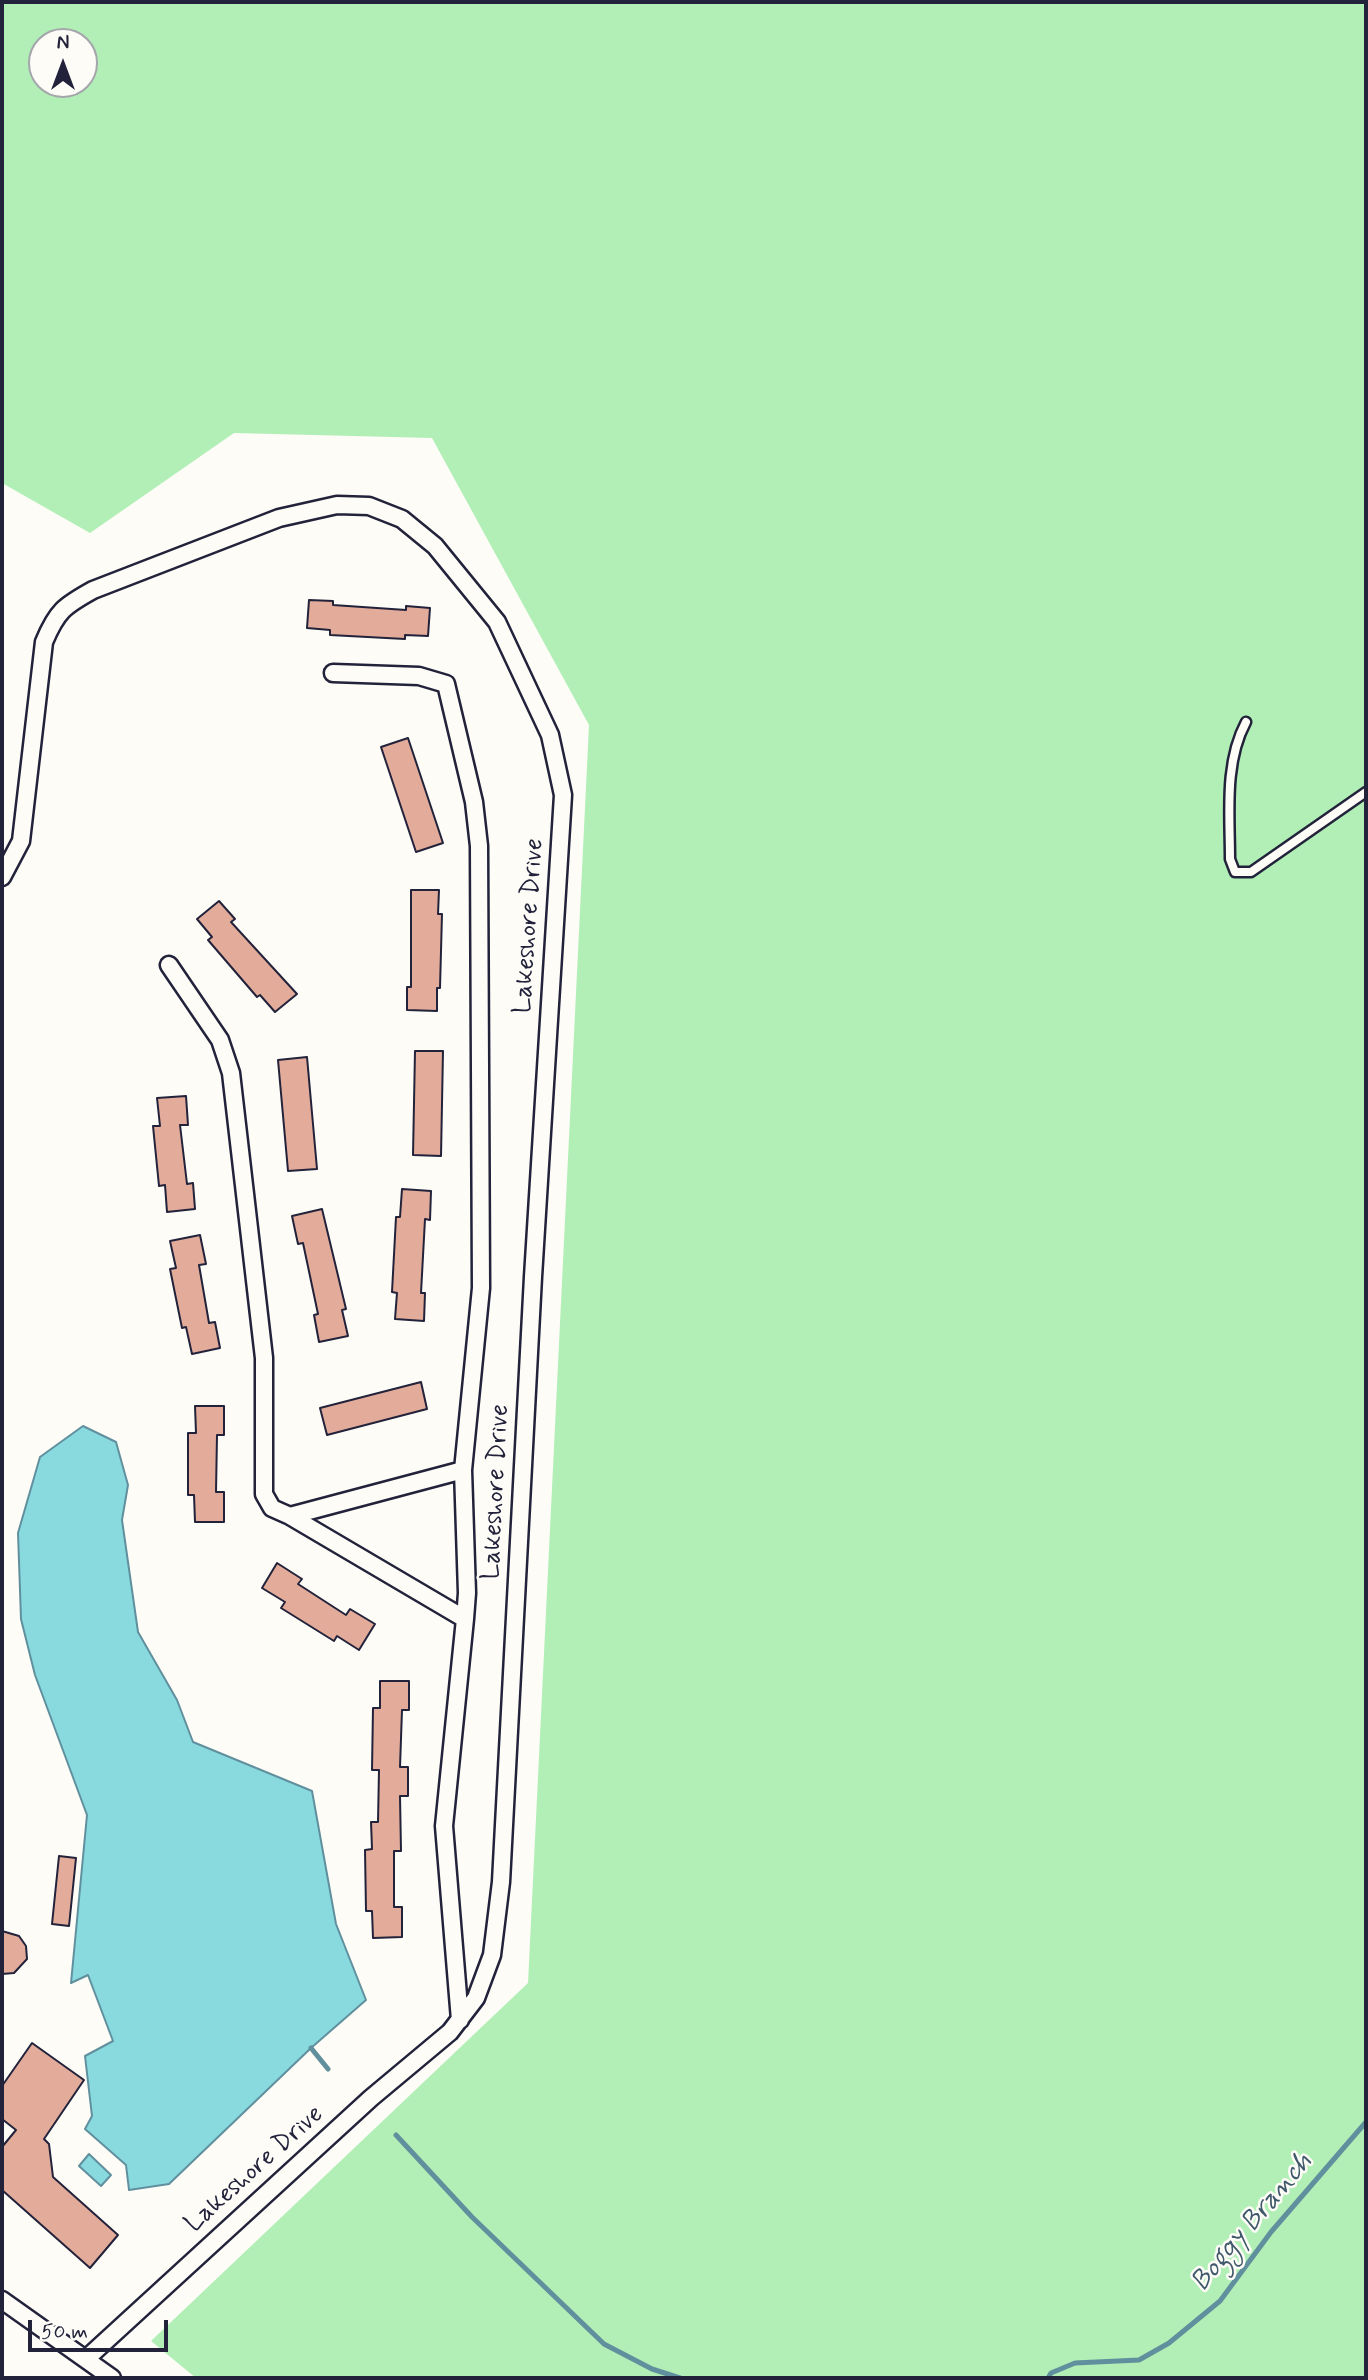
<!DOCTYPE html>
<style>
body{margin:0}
#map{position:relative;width:1368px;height:2380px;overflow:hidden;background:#fdfcf7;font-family:Mynerve,sans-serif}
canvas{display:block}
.frame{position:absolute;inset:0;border:4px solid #22223b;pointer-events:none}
.north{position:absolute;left:28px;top:28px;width:70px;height:70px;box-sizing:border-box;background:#fdfcf7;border:2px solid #a5a5ac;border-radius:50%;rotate:0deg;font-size:19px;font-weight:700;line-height:28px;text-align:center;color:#22223b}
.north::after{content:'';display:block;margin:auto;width:24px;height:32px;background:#22223b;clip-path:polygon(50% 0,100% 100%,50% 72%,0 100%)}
.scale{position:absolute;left:28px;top:2320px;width:140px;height:32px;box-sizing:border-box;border:4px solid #22223b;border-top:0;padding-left:9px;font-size:21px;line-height:24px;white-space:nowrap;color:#22223b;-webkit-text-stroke:5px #fdfcf7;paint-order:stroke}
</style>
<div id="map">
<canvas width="1368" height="2380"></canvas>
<div class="frame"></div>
<div class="north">N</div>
<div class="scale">50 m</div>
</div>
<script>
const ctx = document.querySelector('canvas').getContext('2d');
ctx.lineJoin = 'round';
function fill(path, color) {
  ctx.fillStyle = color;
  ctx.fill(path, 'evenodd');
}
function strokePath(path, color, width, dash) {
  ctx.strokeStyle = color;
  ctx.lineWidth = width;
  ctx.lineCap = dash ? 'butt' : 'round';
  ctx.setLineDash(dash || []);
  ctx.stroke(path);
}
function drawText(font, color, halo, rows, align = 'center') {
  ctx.font = font + ' Mynerve,sans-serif';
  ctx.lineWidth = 5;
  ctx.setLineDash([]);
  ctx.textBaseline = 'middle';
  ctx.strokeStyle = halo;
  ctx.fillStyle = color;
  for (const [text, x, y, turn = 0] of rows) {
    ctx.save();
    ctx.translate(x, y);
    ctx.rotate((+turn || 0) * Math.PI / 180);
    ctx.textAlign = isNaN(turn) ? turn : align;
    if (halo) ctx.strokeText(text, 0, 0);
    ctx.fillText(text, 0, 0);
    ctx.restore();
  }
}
fill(new Path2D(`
 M 2,2 L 1366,2 L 1366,2378 L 196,2378 L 151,2341 L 528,1983 L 589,725 L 432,438 L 234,433 L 90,533 L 2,483 ZM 42,42 L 84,42 L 84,84 L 42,84 Z`), '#b1efb6');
const water = new Path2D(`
 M 83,1426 L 116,1442 L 128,1485 L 122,1520 L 138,1632 L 177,1700 L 193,1742 L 312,1791 L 336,1924 L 366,2000 L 311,2048 L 169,2184 L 129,2190 L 126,2165 L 85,2129 L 92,2116 L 85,2056 L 113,2041 L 88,1975 L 71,1983 L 87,1815 L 35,1675 L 21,1619 L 18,1533 L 40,1457 Z
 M 89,2154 L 111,2175 L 101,2186 L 79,2166 Z`);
fill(water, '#89dadf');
strokePath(water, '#60909d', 2);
strokePath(new Path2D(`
 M 311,2048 L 328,2069
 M 396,2135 L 472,2217 L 604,2344 L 652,2369 L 680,2378
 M 1048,2378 L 1051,2373 L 1075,2363 L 1139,2360 L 1169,2343 L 1220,2301 L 1271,2232 L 1366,2122`), '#60909d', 5);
const building = new Path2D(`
 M 309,600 L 333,601 L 333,605 L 406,610 L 406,606 L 430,608 L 428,636 L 405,635 L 405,639 L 330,635 L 330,630 L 307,628 Z
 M 408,738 L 443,843 L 416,852 L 381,747 Z
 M 411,890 L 439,890 L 438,914 L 442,914 L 440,988 L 437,988 L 437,1011 L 407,1010 L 407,987 L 411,987 Z
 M 219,901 L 235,919 L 231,922 L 297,994 L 275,1012 L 260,995 L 257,997 L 208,940 L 212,937 L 197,919 Z
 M 415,1051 L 443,1051 L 441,1156 L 413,1155 Z
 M 307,1057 L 317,1169 L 288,1171 L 278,1060 Z
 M 186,1096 L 188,1125 L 180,1125 L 187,1184 L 193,1183 L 195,1209 L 167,1212 L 165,1185 L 159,1186 L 153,1126 L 160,1126 L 157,1098 Z
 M 402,1189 L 431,1191 L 430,1220 L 425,1219 L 421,1293 L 425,1293 L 424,1321 L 395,1319 L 397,1293 L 392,1292 L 396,1217 L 400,1217 Z
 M 322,1209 L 346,1309 L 342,1310 L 348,1336 L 319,1342 L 314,1315 L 318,1314 L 303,1243 L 298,1244 L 292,1216 Z
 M 200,1235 L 206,1264 L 199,1265 L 209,1323 L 215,1322 L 220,1348 L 192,1354 L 186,1327 L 182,1328 L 170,1269 L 176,1268 L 170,1241 Z
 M 421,1382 L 427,1409 L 327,1435 L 320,1408 Z
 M 195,1406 L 224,1406 L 224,1435 L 217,1435 L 216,1492 L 224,1492 L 224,1522 L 195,1522 L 194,1495 L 188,1495 L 188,1433 L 196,1433 Z
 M 277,1563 L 302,1579 L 298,1584 L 346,1615 L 350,1609 L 375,1624 L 359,1650 L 337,1636 L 334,1641 L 281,1608 L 285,1602 L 262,1588 Z
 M 380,1681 L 409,1681 L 409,1710 L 402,1710 L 400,1767 L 408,1767 L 408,1796 L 400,1796 L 401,1851 L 394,1851 L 394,1907 L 402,1907 L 402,1937 L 373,1938 L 372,1911 L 366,1911 L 365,1850 L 372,1849 L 371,1822 L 378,1822 L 379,1770 L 372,1770 L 373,1708 L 380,1708 Z
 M 59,1856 L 76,1858 L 69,1926 L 52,1924 Z
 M 2,1931 L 19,1936 L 26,1946 L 27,1959 L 14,1973 L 2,1974 Z
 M 32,2043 L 84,2080 L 44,2139 L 49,2144 L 53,2177 L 118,2235 L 90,2268 L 2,2190 L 2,2147 L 16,2130 L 2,2119 L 2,2086 Z`);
fill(building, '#e3ac9a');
strokePath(building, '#22223b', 2);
const lane = new Path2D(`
 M 1246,722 C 1224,763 1230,814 1230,859 L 1235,872 L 1251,872 L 1366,792`);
const street = new Path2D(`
 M 333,673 L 419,676 L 446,684 L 474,802 L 479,846 L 481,1288 L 463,1470
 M 2,877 L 21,841 L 44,642 C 57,611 64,606 93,590 L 279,518 L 337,505 L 369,506 L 402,519 L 435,546 L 497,622 L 550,735 L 563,795 L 533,1277 L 501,1882 L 492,1955 L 476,1998 L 450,2032 L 371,2098 L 86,2359
 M 169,965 L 220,1040 L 231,1073 L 264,1358 L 264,1494 L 272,1508 L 290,1516
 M 460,2020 L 444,1826 L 465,1619 L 467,1593 L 463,1470 L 290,1516 L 465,1619
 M 2,2300 L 112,2378`);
strokePath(lane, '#22223b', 13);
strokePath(street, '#22223b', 21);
strokePath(lane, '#fdfcf7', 8);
strokePath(street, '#fdfcf7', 16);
drawText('26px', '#22223b', '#fdfcf7', [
 ["Lakeshore Drive",530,926,-86],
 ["Lakeshore Drive",497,1492,-87],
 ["Lakeshore Drive",255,2170,-42]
]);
drawText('italic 28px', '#41596c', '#fdfcf7', [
 ["Boggy Branch",1253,2223,-50]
]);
</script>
